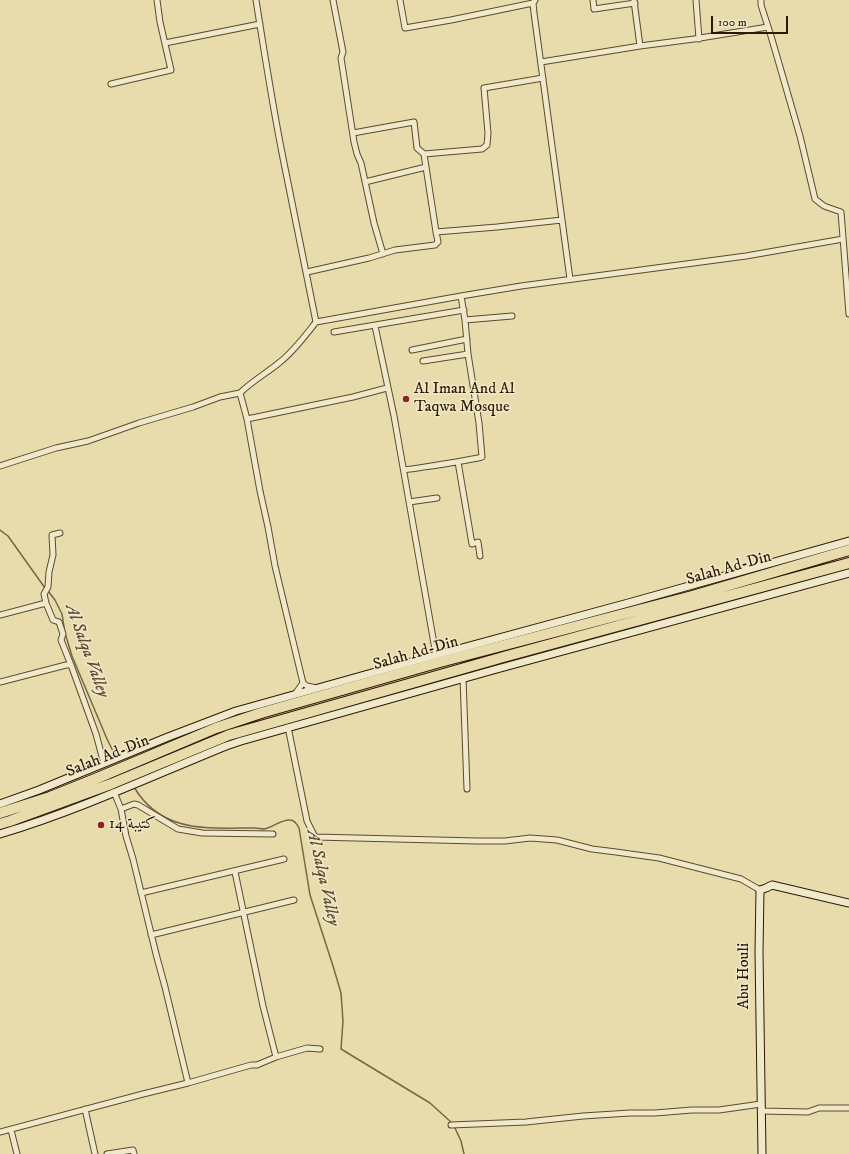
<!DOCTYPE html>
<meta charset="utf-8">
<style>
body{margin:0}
#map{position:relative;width:849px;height:1154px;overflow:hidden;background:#e8dcad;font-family:"IM FELL DW Pica",serif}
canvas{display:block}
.scale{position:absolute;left:711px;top:16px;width:77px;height:18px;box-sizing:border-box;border:2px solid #2e1900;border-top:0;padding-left:5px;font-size:12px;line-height:14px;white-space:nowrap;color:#2e1900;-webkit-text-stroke:3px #f0e8ca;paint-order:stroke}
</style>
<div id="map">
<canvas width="849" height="1154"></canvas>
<div class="scale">100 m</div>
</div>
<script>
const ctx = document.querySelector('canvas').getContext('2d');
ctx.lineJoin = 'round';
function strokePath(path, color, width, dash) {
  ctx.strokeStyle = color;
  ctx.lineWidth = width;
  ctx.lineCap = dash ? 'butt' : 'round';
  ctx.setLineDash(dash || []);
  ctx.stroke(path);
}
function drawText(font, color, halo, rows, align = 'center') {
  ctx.font = font + ' "IM FELL DW Pica",Amiri,serif';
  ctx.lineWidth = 3;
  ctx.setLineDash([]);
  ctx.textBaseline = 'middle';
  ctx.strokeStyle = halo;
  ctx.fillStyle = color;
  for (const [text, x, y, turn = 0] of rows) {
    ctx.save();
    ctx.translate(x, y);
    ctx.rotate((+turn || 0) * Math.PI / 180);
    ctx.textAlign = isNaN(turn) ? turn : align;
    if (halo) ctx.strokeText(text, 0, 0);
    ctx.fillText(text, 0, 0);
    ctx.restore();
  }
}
strokePath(new Path2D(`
 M 0,530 L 8,536 L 45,588
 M 48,591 L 55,600 L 62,614 L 65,633 L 72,656 L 107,739 L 116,757
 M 134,787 C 158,828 197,829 240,828 C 245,828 250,828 255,828 C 258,828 261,829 264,829 C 273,828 281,819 290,820 C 294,820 297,824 299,828 L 310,895 L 333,966 L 341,993 L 343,1021 L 341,1049 L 430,1103 L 452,1123
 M 454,1126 L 461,1141 L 464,1154`), '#786644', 1.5);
const street = new Path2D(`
 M 256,0 C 264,51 272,102 282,153 C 293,209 305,266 316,322 C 305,336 294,351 280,362 C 267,373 252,381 240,393 L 247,419 L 260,491 L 268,527 L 275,566 L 303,683 L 295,694
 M 333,0 L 343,52 L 341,58 L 354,142 L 357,154 L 361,163 L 374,223 L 383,254
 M 400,0 L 405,28 L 451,20 L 533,3
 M 535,0 L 533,3 L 534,13 L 570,279
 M 593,0 L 594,9 L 635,3
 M 696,0 L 699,39
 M 761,0 L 761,5 L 771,36 L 800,136 L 815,199 L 824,206 L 841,212 L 849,314
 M 634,1 L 640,46
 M 165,43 L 260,24
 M 541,62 L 640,46 L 694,39 L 768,27
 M 111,84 L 171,70 L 160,22 L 157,0
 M 353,133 L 414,122 L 417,148 L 424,154 L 436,232
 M 424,154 L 482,149 L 487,145 L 488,133 L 484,88 L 543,78
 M 365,182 L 426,167
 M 307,272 L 369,258 L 395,250 L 435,245 L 438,242 L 436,232 L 497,227 L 562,220
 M 465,320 L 512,316
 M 316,322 L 461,296 L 521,286 L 746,256 L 843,239
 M 375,326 L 394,416 L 436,655
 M 334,332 L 464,310
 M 412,350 L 467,339
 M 423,361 L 468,354
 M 247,419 L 353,397 L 387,388
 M 458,462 L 472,544 L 478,542 L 480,556
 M 0,466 L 56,448 L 88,441 L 139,423 L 193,407 L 220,397 L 240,393
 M 404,470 C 430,466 456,463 482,457 L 479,423 L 468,354 L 465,320 L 461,296
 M 409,502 L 437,498
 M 60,533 L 52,535 L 53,555 L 49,572 L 48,587 L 44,594 L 46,603 L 53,620 L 59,622 L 63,634 L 61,640 L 71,665
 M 0,615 L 46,603
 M 463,678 L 467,789
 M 0,682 L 66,665 L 71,665 L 96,734 L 104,764
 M 303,683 L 307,686 L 317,688
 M 288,727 L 307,821 L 315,837 L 477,841 L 505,841 L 530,838 L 557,840 L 592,849 L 616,852 L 659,858 L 741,879 L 760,890
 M 114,792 L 121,809 L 126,836 L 133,859 L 156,954 L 165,987 L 188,1083
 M 121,809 L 134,804 L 138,805 L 178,829 L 202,833 L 273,834
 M 235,872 L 263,1006 L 276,1057
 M 141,893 L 284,859
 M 151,935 L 294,900
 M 85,1109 L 95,1154
 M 761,1111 L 808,1112 L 819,1108 L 849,1108
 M 451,1125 L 526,1122 L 583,1116 L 630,1113 L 655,1113 L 692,1110 L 719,1110 L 761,1104
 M 11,1130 L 17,1154
 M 0,1132 L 143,1094 L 188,1083 L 251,1065 L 257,1065 L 276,1057 L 307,1048 L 320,1049
 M 107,1154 L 133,1150 L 134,1154`);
const secondary = new Path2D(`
 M 0,804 L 39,790 L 168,737 L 236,711 L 436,655 L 632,602 L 849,541
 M 0,834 C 77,811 152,776 226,746 L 241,741 L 497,669 L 849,573
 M 762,1154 L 759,952 L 760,890 L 766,888 L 772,885 L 849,903`);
const highway = new Path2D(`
 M 0,813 L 50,797 L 95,779 L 216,728 L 261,713 L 440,662 L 692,596 L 849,550
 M 0,824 L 10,821 L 111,784 L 229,735 L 507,656 L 849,563`);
strokePath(street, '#5c4a2b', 7);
strokePath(secondary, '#2e1900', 9);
strokePath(highway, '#2e1900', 12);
strokePath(street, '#f0e8ca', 5);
strokePath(secondary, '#f0e8ca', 7);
strokePath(highway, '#e8dcad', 10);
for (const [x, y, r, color] of [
 [406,399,4,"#8f2418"],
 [101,825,4,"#8f2418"]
]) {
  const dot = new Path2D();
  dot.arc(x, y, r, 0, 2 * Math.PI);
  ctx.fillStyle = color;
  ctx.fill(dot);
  strokePath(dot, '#f0e8ca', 1.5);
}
drawText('16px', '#2e1900', '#f0e8ca', [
 ["Al Iman And Al",414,390],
 ["Taqwa Mosque",414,408],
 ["كتيبة 14",109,825]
], 'left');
drawText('16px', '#2e1900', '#f0e8ca', [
 ["Salah Ad-Din",729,569,-16],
 ["Salah Ad-Din",416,654,-16],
 ["Salah Ad-Din",108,757,-22],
 ["Abu Houli",745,976,-90]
]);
drawText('italic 17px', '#5f4d2e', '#f0e8ca', [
 ["Al Salqa Valley",86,651,70],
 ["Al Salqa Valley",322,878,77]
]);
</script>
